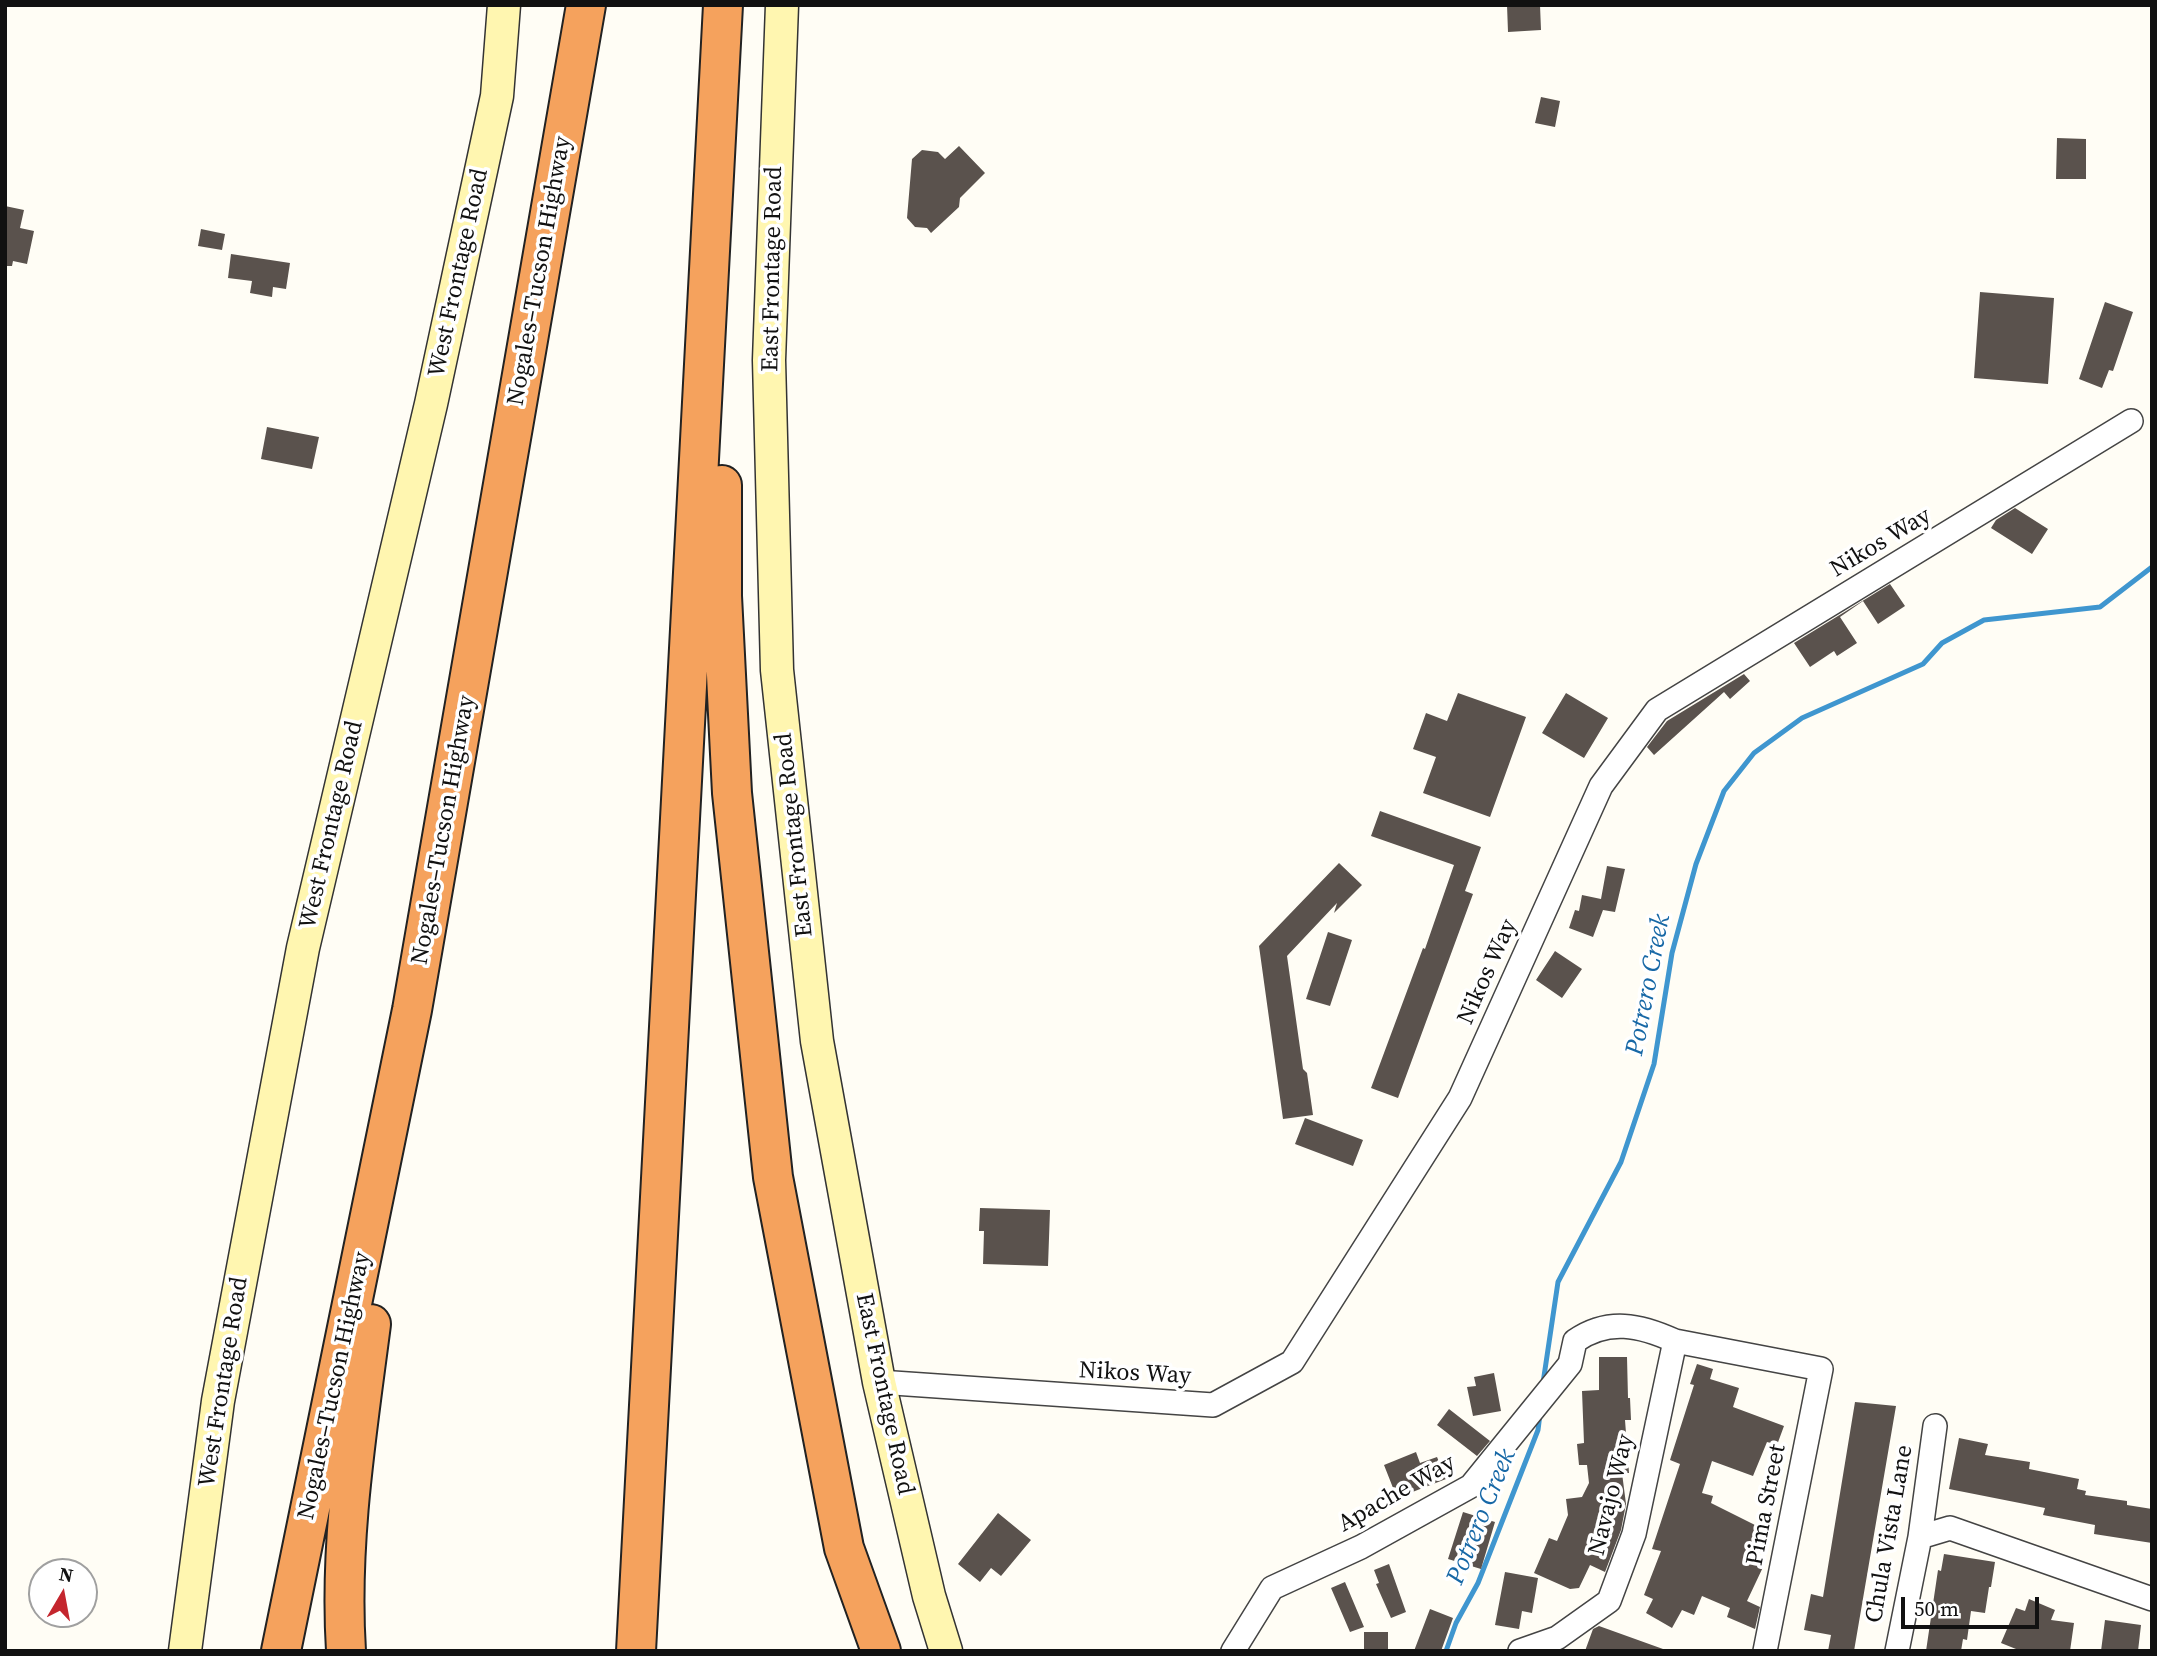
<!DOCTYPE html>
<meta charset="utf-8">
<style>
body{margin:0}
#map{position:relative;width:2157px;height:1656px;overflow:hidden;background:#fffdf5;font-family:"Source Serif 4",serif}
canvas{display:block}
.frame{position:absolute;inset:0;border:7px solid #111;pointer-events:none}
.north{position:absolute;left:28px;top:1558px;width:70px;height:70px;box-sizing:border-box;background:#fff;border:2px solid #a0a0a0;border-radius:50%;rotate:10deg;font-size:19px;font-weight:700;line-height:28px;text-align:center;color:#111}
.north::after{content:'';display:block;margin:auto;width:24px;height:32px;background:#c4262e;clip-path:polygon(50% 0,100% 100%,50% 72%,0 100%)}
.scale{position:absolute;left:1901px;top:1597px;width:138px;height:32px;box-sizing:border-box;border:4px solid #111;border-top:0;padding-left:9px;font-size:21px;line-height:24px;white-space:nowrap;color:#111;-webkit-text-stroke:5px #fff;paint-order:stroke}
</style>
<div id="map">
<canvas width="2157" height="1656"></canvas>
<div class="frame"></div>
<div class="north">N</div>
<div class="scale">50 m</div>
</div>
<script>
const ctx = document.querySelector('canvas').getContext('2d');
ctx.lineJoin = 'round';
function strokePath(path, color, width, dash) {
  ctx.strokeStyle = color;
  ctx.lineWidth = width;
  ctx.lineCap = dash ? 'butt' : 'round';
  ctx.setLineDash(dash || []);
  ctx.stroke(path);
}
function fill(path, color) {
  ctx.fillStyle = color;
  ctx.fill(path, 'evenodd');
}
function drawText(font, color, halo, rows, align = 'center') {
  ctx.font = font + ' "Source Serif 4",serif';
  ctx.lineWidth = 7;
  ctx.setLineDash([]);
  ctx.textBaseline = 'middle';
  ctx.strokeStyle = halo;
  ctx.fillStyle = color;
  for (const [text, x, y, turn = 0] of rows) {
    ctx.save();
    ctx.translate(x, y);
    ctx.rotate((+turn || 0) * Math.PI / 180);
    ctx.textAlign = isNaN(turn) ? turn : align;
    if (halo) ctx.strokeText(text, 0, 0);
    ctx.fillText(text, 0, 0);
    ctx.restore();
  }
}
strokePath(new Path2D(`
 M 1543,1383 L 1558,1282 L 1621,1162 L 1654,1064 L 1672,953 L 1696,864 L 1724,791 L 1754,753 L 1802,718 L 1923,664 L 1942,643 L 1984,620 L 2100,607 L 2152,567
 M 1446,1651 L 1456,1623 L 1478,1583 L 1538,1430 L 1540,1414`), '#3f96cf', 5);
fill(new Path2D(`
 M 1507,5 L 1540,5 L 1541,30 L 1508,32 Z
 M 1541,97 L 1560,101 L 1555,127 L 1535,123 Z
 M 2057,138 L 2086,139 L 2086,179 L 2056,179 Z
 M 959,146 L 985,173 L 960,198 L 959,207 L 931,233 L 927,228 L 915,227 L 907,218 L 912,159 L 922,150 L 938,152 L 945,159 Z
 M 5,206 L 24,210 L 20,228 L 34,231 L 27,264 L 13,261 L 12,266 L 5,266 Z
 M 201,229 L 225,234 L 222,250 L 198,246 Z
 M 231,254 L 290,263 L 286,289 L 273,287 L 272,297 L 250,293 L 252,281 L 228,278 Z
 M 1980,292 L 2054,298 L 2048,384 L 1974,378 Z
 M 2105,302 L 2133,312 L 2113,371 L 2109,370 L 2102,388 L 2079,379 Z
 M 267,427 L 319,437 L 312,469 L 261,459 Z
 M 2015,508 L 2048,529 L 2032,554 L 1991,528 L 1996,520 Z
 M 1890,584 L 1905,606 L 1878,624 L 1863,601 L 1840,617 L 1857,643 L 1837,656 L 1834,651 L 1810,667 L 1794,643 Z
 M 1744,674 L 1750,681 L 1730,699 L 1724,692 L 1654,755 L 1647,747 L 1667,721 Z
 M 1458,693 L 1526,717 L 1490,817 L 1423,793 L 1436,757 L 1413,749 L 1426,713 L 1447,721 Z
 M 1566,693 L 1608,718 L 1584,758 L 1542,733 Z
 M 1380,811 L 1481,847 L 1465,891 L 1473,894 L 1398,1098 L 1371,1088 L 1423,948 L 1425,949 L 1454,865 L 1371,836 Z
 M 1339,863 L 1362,885 L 1334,913 L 1337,903 L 1287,956 L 1303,1069 L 1307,1073 L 1313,1115 L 1283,1119 L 1259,946 Z
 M 1607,866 L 1625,869 L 1615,912 L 1603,910 L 1593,937 L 1569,928 L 1575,910 L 1579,911 L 1582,895 L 1601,899 Z
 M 1328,932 L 1352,940 L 1330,1006 L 1306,999 Z
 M 1555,951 L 1582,969 L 1562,998 L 1536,980 Z
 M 1305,1118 L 1363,1140 L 1353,1166 L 1295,1144 Z
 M 980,1208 L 1050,1210 L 1048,1266 L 983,1264 L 984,1231 L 979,1231 Z
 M 1599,1357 L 1627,1357 L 1628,1398 L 1630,1398 L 1631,1420 L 1625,1420 L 1629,1473 L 1622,1473 L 1626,1504 L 1621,1530 L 1605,1572 L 1590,1565 L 1579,1588 L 1570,1589 L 1534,1573 L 1549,1538 L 1557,1541 L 1568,1515 L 1566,1499 L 1582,1497 L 1589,1483 L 1587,1465 L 1579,1465 L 1577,1444 L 1584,1443 L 1582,1391 L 1599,1390 Z
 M 1697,1364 L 1713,1369 L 1710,1379 L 1739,1388 L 1733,1407 L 1784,1426 L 1777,1445 L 1767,1442 L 1753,1476 L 1712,1461 L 1702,1493 L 1713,1496 L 1711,1503 L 1769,1532 L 1755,1561 L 1764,1565 L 1747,1601 L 1760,1607 L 1755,1629 L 1727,1617 L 1730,1608 L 1702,1596 L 1694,1615 L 1682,1610 L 1672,1628 L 1646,1613 L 1653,1599 L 1644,1595 L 1661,1551 L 1652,1549 L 1680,1464 L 1670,1460 L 1694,1385 L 1690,1384 Z
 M 1494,1373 L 1501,1411 L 1473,1416 L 1467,1387 L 1476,1386 L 1474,1377 Z
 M 1855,1402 L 1896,1406 L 1854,1651 L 1828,1651 L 1831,1635 L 1804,1630 L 1811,1594 L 1823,1597 Z
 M 1449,1409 L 1490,1441 L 1477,1456 L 1437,1425 Z
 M 1959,1438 L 1988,1444 L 1985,1455 L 2030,1462 L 2029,1469 L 2079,1479 L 2077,1489 L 2086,1491 L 2085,1495 L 2127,1501 L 2127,1505 L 2152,1509 L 2152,1543 L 2094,1534 L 2095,1525 L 2043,1515 L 2045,1508 L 1949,1489 Z
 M 1416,1452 L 1420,1463 L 1437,1457 L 1446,1479 L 1397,1498 L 1384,1465 Z
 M 1463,1512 L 1495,1522 L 1481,1569 L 1448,1559 Z
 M 998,1513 L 1031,1540 L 1001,1576 L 991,1568 L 980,1582 L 958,1564 Z
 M 1944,1554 L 1995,1562 L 1991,1587 L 1989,1587 L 1985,1613 L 1971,1611 L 1967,1640 L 1963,1639 L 1961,1651 L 1926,1651 L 1938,1570 L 1941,1571 Z
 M 1389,1564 L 1406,1612 L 1391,1618 L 1376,1584 L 1379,1583 L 1374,1570 Z
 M 1505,1572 L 1538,1578 L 1532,1613 L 1522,1611 L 1519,1629 L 1495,1625 Z
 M 1345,1582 L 1364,1627 L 1350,1632 L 1331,1588 Z
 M 2029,1599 L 2055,1610 L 2051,1620 L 2074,1623 L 2070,1651 L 2021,1651 L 2001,1643 L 2016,1608 L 2025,1611 Z
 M 1430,1609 L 1453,1618 L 1441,1651 L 1414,1651 Z
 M 2105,1620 L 2141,1625 L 2138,1651 L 2101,1651 Z
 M 1599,1626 L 1663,1649 L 1663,1651 L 1585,1651 L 1593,1629 Z
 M 1364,1632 L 1388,1632 L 1388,1651 L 1364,1651 Z`), '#5a524d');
const street = new Path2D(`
 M 879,1382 L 1213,1405 L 1292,1362 L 1460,1098 L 1601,786 L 1657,710 L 2131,421
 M 1920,1537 L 1950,1528 L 2152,1599
 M 1233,1651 L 1272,1588 L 1361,1547 L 1471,1486 L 1570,1364 L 1575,1341 C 1608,1318 1640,1325 1675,1341 L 1821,1369 L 1765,1651
 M 1520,1651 L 1557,1638 L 1609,1601 L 1634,1534 L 1675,1341
 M 1897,1651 L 1920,1537 L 1935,1426`);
const secondary = new Path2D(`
 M 782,5 L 769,360 L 777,670 L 817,1041 L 879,1382 L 929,1596 L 946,1651
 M 185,1651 L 218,1401 L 303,948 L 431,404 L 497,96 L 504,5`);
const highway = new Path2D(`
 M 722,485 L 722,596 L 732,793 L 773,1177 L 844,1548 L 881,1651
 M 281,1651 L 412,1010 L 586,5
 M 346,1651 C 339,1542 357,1432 371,1324
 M 636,1651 L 723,5`);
strokePath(street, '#444', 26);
strokePath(secondary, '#333', 35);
strokePath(highway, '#222', 42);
strokePath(street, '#fff', 23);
strokePath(secondary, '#fff6b0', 32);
strokePath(highway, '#f5a25d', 38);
drawText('24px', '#111', '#fff', [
 ["East Frontage Road",773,269,-89],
 ["Nogales–Tucson Highway",540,271,-80],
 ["West Frontage Road",459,273,-78],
 ["Nikos Way",1881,543,-31],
 ["West Frontage Road",332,825,-77],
 ["Nogales–Tucson Highway",444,830,-80],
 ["East Frontage Road",795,835,-96],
 ["Nikos Way",1488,972,-66],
 ["Nikos Way",1135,1374,3],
 ["West Frontage Road",224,1382,-81],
 ["Nogales–Tucson Highway",335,1386,-78],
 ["East Frontage Road",884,1394,78],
 ["Apache Way",1397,1494,-30],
 ["Navajo Way",1612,1495,-76],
 ["Pima Street",1767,1505,-79],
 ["Chula Vista Lane",1890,1534,-80]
]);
drawText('italic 26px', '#1768a6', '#fff', [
 ["Potrero Creek",1649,985,-79],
 ["Potrero Creek",1482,1517,-68]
]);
</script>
